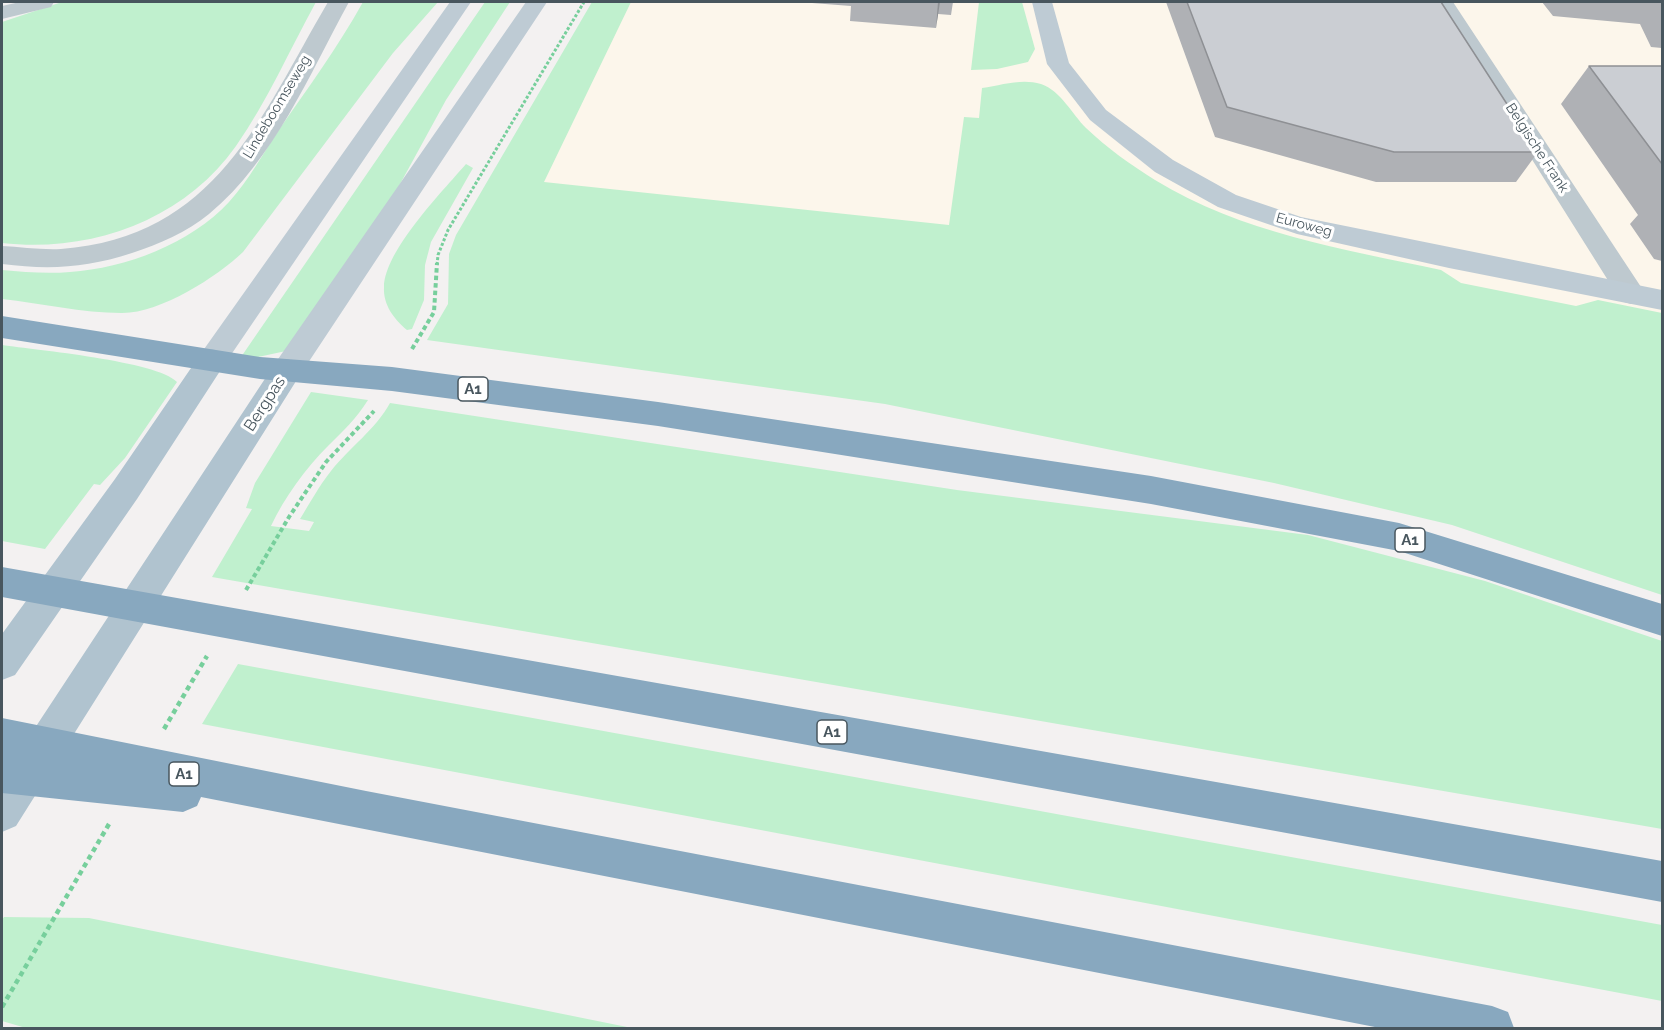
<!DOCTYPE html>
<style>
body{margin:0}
#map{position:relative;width:1664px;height:1030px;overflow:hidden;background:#f3f1f1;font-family:Raleway,sans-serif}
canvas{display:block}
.frame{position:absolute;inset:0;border:3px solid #48565e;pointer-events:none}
</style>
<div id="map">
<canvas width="1664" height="1030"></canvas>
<div class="frame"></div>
</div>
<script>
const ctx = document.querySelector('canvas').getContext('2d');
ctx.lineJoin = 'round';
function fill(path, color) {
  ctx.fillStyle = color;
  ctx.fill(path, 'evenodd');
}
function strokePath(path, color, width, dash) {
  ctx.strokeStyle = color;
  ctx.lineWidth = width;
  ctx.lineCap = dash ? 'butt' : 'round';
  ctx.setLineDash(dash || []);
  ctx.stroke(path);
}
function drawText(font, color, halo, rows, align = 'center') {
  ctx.font = font + ' Raleway,sans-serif';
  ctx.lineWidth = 6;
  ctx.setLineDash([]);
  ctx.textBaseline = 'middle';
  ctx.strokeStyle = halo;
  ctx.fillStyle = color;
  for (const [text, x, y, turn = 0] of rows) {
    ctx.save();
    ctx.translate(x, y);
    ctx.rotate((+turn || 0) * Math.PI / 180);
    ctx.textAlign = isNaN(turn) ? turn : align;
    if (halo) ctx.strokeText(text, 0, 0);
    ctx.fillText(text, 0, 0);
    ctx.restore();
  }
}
fill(new Path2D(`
 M 625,2 L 1662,2 L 1662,537 L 1391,463 L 464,334 Z`), '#fcf6eb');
fill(new Path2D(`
 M 62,2 L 316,2 C 290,49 267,102 236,146 C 183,221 90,253 2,243 L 2,22 Z
 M 363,2 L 438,2 L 393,53 L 243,252 C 217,277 159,314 121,313 C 83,313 40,303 2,299 L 2,270 C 24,272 47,274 70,272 C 126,268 190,244 229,202 C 249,180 262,155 278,131 C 308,88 338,47 363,2 Z
 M 485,2 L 510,2 L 446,100 L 382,217 L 286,351 L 258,357 L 241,357 Z
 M 592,2 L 631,2 L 544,182 L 949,225 L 964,117 L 979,118 L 982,88 C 1002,85 1022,78 1041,84 C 1061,91 1072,114 1086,128 C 1107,148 1131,165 1155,180 C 1242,233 1342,249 1441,270 L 1461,283 L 1576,306 L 1598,300 L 1662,313 L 1662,595 L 1452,525 L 1274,483 L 885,404 L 427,340 L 448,304 L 449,254 L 456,235 Z
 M 979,2 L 1022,2 L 1035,49 L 1028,62 L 997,69 L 971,70 Z
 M 466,164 L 473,168 L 431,242 L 425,265 L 424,300 L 412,329 L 407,330 C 394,319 383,305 384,287 C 385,250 442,192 466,164 Z
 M 2,345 C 36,350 157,361 177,382 L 125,458 L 100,485 L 94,484 L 45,549 L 2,541 Z
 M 311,392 L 368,400 C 356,419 344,430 328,446 C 306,468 284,498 271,526 L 309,531 L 314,522 L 300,519 C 310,503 319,486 331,471 C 350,447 375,430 390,403 L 957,490 L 1308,535 L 1485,581 L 1662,641 L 1662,829 L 212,577 L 252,509 L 246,508 L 255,483 Z
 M 238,664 L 1662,925 L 1662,1001 L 202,724 Z
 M 4,917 L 89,918 L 632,1028 L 26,1028 L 2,1021 L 2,920 Z`), '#c0f0ce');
strokePath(new Path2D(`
 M 437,265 L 438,255 L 448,230 L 584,2`), '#77cf9c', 3, [3, 2]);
strokePath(new Path2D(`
 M 412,349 L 434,312 L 437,263
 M 246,590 L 289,517 L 326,462 L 374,411`), '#77cf9c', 4, [4.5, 3]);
strokePath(new Path2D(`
 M 164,729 L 207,656
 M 2,1007 L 109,824`), '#77cf9c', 4.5, [5, 4]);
fill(new Path2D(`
 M 20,2 L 54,2 L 51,7 L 2,19 L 2,6 Z
 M 328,2 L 349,2 C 309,75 274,160 209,214 C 187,232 159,244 132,253 C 86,268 49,270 2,264 L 2,246 C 21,247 41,250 61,249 C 216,237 260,118 328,2 Z
 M 1433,2 L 1453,2 L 1641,287 L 1645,294 L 1641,301 L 1631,304 L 1621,301 Z`), '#bec9cf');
fill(new Path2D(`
 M 450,2 L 471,2 L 222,368 L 212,371 L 202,368 L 197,360 L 202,352 Z
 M 526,2 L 547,2 L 298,378 L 287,381 L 276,378 L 272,370 L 276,362 Z
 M 1032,2 L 1052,2 L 1069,63 L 1106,110 L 1173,160 L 1236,195 L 1301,217 L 1662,290 L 1662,310 L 1449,268 L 1297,234 L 1218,207 L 1155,172 L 1090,120 L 1047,64 Z`), '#becbd4');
fill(new Path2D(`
 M 212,349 L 222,352 L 227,360 L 222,368 L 137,499 L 15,675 L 2,680 L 2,634 L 115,479 L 202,352 Z
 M 287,359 L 298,362 L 302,370 L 298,378 L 16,826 L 2,832 L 2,778 L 276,362 Z`), '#b0c3cf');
fill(new Path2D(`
 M 2,316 L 260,357 L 392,367 L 658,402 L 1151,476 L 1399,523 L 1662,604 L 1662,636 L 1399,551 L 1151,504 L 658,426 L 392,391 L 260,379 L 2,338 Z
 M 2,567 L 1662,861 L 1662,902 L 2,597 Z
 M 2,718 L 366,791 L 1492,1006 L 1508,1012 L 1514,1028 L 1380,1028 L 201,797 L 197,806 L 183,812 L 2,793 Z`), '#88a8bf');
fill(new Path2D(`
 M 799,2 L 953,2 L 951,15 L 938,14 L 936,28 L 850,21 L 851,6 Z
 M 1166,2 L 1441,2 L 1538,152 L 1516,182 L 1376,182 L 1215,137 Z
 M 1542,2 L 1662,2 L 1662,48 L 1651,47 L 1640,24 L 1553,16 Z
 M 1589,66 L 1662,66 L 1662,261 L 1654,259 L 1630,224 L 1638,215 L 1561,104 Z`), '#afb1b5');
fill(new Path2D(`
 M 938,2 L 940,2 L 936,28 Z`), '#8e9094');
const building = new Path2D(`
 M 1187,2 L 1441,2 L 1538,152 L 1394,152 L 1227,107 Z
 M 1589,66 L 1662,66 L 1662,164 Z`);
fill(building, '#cbced3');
strokePath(building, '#8e9094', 1.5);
drawText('14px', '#48565e', '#fff', [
 ["Lindeboomseweg",277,107,-59],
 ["Belgische Frank",1537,148,57],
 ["Euroweg",1304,225,15]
]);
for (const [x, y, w] of [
 [473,389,30],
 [1410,540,30],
 [832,732,30],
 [184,774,30]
]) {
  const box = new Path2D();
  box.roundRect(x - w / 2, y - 12, w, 24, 4.5);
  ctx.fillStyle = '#fff';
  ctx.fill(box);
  strokePath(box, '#48565e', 1.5);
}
drawText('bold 15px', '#48565e', null, [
 ["A1",473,389],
 ["A1",1410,540],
 ["A1",832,732],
 ["A1",184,774]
]);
drawText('16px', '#48565e', '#fff', [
 ["Bergpas",265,404,-57]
]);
</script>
